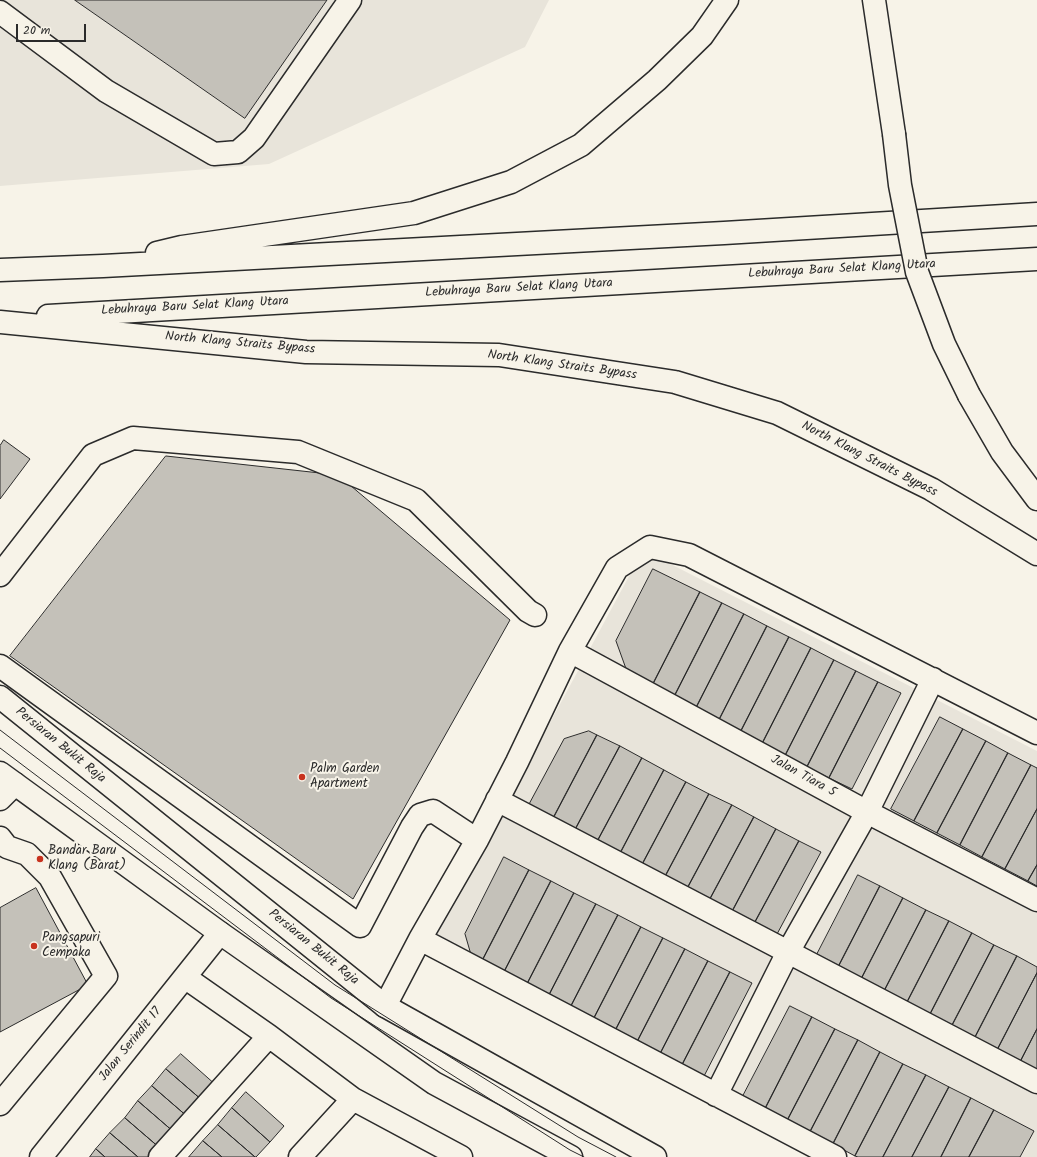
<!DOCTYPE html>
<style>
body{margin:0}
#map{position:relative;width:1037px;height:1157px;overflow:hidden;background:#f7f3e8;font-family:Kalam,sans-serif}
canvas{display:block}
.scale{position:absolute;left:16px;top:24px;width:70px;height:18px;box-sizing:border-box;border:2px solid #2b2b2b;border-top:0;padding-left:5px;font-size:12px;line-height:14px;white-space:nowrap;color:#2b2b2b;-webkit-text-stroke:3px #f7f3e8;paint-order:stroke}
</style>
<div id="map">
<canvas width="1037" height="1157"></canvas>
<div class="scale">20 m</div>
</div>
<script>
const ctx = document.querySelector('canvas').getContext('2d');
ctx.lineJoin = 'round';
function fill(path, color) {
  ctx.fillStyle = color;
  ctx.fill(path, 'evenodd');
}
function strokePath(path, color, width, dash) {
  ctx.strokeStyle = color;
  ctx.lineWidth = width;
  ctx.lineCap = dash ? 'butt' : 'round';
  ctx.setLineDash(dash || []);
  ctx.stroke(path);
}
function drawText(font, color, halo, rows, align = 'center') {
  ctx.font = font + ' Kalam,sans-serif';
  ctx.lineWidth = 4;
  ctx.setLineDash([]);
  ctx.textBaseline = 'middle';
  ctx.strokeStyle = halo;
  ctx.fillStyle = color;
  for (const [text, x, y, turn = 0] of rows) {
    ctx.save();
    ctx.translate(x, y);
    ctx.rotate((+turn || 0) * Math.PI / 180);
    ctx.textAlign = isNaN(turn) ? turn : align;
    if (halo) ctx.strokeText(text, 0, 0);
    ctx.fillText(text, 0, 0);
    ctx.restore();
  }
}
fill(new Path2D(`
 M 0,0 L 549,0 L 525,47 L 269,164 L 0,186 Z
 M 651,554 L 1037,751 L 1037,1157 L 855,1157 L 435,936 L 634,567 Z`), '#e8e4da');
const building = new Path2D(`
 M 75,0 L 327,0 L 245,118 Z
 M 4,440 L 30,459 L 0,499 L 0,446 Z
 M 166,456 L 338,475 L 510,620 L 353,899 L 10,656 Z
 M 653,569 L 700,592 L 651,688 L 629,677 L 616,641 Z
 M 700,592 L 722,603 L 673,699 L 651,688 Z
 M 722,603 L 744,614 L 695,710 L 673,699 Z
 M 744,614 L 767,626 L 718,722 L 695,710 Z
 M 767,626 L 789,637 L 740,733 L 718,722 Z
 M 789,637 L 811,648 L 762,744 L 740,733 Z
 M 811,648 L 834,660 L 785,756 L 762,744 Z
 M 834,660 L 856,671 L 807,767 L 785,756 Z
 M 856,671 L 878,682 L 829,778 L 807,767 Z
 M 878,682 L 901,693 L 852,789 L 829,778 Z
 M 940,717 L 963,729 L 914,821 L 891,809 Z
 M 963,729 L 986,741 L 937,833 L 914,821 Z
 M 589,731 L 597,735 L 546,832 L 521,819 L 564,739 Z
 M 597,735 L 620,746 L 568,843 L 546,832 Z
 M 986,741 L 1008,753 L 960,845 L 937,833 Z
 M 620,746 L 642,758 L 590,855 L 568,843 Z
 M 1008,753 L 1031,765 L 982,857 L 960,845 Z
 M 642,758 L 664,770 L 613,867 L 590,855 Z
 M 1031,765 L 1037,768 L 1037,809 L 1005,869 L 982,857 Z
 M 664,770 L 686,782 L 635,878 L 613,867 Z
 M 686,782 L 709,794 L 658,890 L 635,878 Z
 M 709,794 L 732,805 L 680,902 L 658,890 Z
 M 732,805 L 754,817 L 702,914 L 680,902 Z
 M 1037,809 L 1037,865 L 1028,881 L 1005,869 Z
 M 754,817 L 776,829 L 725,925 L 702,914 Z
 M 776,829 L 799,841 L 747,937 L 725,925 Z
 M 799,841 L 821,852 L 769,949 L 747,937 Z
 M 504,857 L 529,870 L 479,967 L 474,965 L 465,934 Z
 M 1037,865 L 1037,886 L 1028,881 Z
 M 529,870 L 551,881 L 501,978 L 479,967 Z
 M 858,875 L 880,886 L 831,981 L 809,970 Z
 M 551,881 L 574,893 L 524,990 L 501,978 Z
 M 880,886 L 903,898 L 854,993 L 831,981 Z
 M 36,888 L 88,985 L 0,1032 L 0,908 Z
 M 574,893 L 596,904 L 546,1001 L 524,990 Z
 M 903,898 L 926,910 L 877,1005 L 854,993 Z
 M 596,904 L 618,915 L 568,1012 L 546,1001 Z
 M 926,910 L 949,921 L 900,1016 L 877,1005 Z
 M 618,915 L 641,927 L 591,1024 L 568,1012 Z
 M 949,921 L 972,933 L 923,1028 L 900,1016 Z
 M 641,927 L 663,938 L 613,1035 L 591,1024 Z
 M 972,933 L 994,945 L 945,1039 L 923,1028 Z
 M 663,938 L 685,949 L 635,1046 L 613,1035 Z
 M 994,945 L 1017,956 L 968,1051 L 945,1039 Z
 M 685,949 L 708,961 L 658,1058 L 635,1046 Z
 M 1017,956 L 1037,967 L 1037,973 L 991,1062 L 968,1051 Z
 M 708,961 L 730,972 L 680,1069 L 658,1058 Z
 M 730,972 L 752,983 L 702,1080 L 680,1069 Z
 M 1037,973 L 1037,1029 L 1014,1074 L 991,1062 Z
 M 790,1006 L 812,1017 L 765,1109 L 742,1098 Z
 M 812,1017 L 835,1029 L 787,1121 L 765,1109 Z
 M 835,1029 L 858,1040 L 810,1132 L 787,1121 Z
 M 1037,1029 L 1037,1086 L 1014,1074 Z
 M 858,1040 L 880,1052 L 833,1144 L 810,1132 Z
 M 880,1052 L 903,1064 L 855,1156 L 833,1144 Z
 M 181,1054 L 217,1086 L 203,1101 L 166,1069 Z
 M 903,1064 L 926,1075 L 883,1157 L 858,1157 L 855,1156 Z
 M 166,1069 L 203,1101 L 189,1118 L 152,1086 Z
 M 926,1075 L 949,1087 L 912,1157 L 883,1157 Z
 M 152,1086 L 189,1118 L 175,1133 L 138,1101 Z
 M 949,1087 L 971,1098 L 941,1157 L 912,1157 Z
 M 246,1092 L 284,1126 L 270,1142 L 232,1108 Z
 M 971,1098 L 994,1110 L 969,1157 L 941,1157 Z
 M 138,1101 L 175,1133 L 161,1149 L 125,1118 Z
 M 232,1108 L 270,1142 L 256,1157 L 255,1157 L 218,1125 Z
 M 994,1110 L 1034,1131 L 1020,1157 L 969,1157 Z
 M 125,1118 L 161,1149 L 155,1157 L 138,1157 L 110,1133 Z
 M 218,1125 L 255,1157 L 222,1157 L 203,1141 Z
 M 110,1133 L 138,1157 L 105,1157 L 96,1149 Z
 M 203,1141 L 222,1157 L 189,1157 Z
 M 96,1149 L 105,1157 L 90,1157 Z`);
fill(building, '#c4c1b9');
strokePath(building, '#2b2b2b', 1);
const minor = new Path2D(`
 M 0,12 L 106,91 L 214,154 L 238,152 L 254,138 L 350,0
 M 0,575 L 93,455 L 133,438 L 298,452 L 416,500 L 528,611 L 535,615
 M 570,651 L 867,812 L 1037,900
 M 0,666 L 360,926 L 412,827 L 420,815 L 433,811 L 477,840
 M 0,799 L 15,784
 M 497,800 L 1037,1082
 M 0,838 L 7,847 L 27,854 L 50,877 L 106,976 L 0,1104
 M 420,939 L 835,1157
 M 186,978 L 269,1036 L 353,1099 L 461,1157
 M 385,1006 L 420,939 L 477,840 L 517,762 L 570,651 L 617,568 L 650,547 L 689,555 L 1037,733
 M 716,1095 L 788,952 L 867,812 L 933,679
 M 41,1157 L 220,933
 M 160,1157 L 269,1036
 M 300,1157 L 353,1099`);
const major = new Path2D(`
 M 0,697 L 385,1006 L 655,1157
 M 0,773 L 220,933 L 434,1083 L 571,1157`);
const highway = new Path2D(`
 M 874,0 L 894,134
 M 157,253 L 182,247 L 414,213 L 511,182 L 581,145 L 657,80 L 702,36 L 727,0
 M 0,270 L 103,266 L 724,233 L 1037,214
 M 48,316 L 1037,259
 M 0,322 L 306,352 L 499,355 L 675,382 L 777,413 L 931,489 L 1037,554
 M 969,395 L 1002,452 L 1037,499`);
strokePath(minor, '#2b2b2b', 25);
strokePath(major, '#2b2b2b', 25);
strokePath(highway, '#2b2b2b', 25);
strokePath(minor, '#f7f3e8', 22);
strokePath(major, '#f7f3e8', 22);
strokePath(highway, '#f7f3e8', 22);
strokePath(new Path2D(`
 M 0,730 L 335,985 L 578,1137 L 616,1157
 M 0,748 L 331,998 L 570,1150 L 584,1157`), '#2b2b2b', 1);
const highwayBridge = new Path2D(`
 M 894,134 L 900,185 L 917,272 L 944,344 L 969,395`);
strokePath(highwayBridge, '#2b2b2b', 25, []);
strokePath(highwayBridge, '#f7f3e8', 22);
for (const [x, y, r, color] of [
 [302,777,4,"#c8321e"],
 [40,859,4,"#c8321e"],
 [34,946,4,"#c8321e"]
]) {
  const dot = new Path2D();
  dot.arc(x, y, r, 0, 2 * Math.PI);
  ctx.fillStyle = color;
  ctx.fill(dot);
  strokePath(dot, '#f7f3e8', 1.5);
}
drawText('13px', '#2b2b2b', '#f7f3e8', [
 ["Lebuhraya Baru Selat Klang Utara",842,270,-3],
 ["Lebuhraya Baru Selat Klang Utara",519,289,-3],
 ["Lebuhraya Baru Selat Klang Utara",195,307,-3],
 ["North Klang Straits Bypass",240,344,5],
 ["North Klang Straits Bypass",562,366,8],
 ["North Klang Straits Bypass",869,460,27],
 ["Persiaran Bukit Raja",60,746,39],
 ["Jalan Tiara 5",803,777,29],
 ["Persiaran Bukit Raja",313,948,39],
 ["Jalan Serindit 17",131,1045,-51]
]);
drawText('13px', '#2b2b2b', '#f7f3e8', [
 ["Palm Garden",310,770],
 ["Apartment",310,785],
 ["Bandar Baru",48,852],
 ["Klang (Barat)",48,867],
 ["Pangsapuri",42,939],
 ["Cempaka",42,954]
], 'left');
</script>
